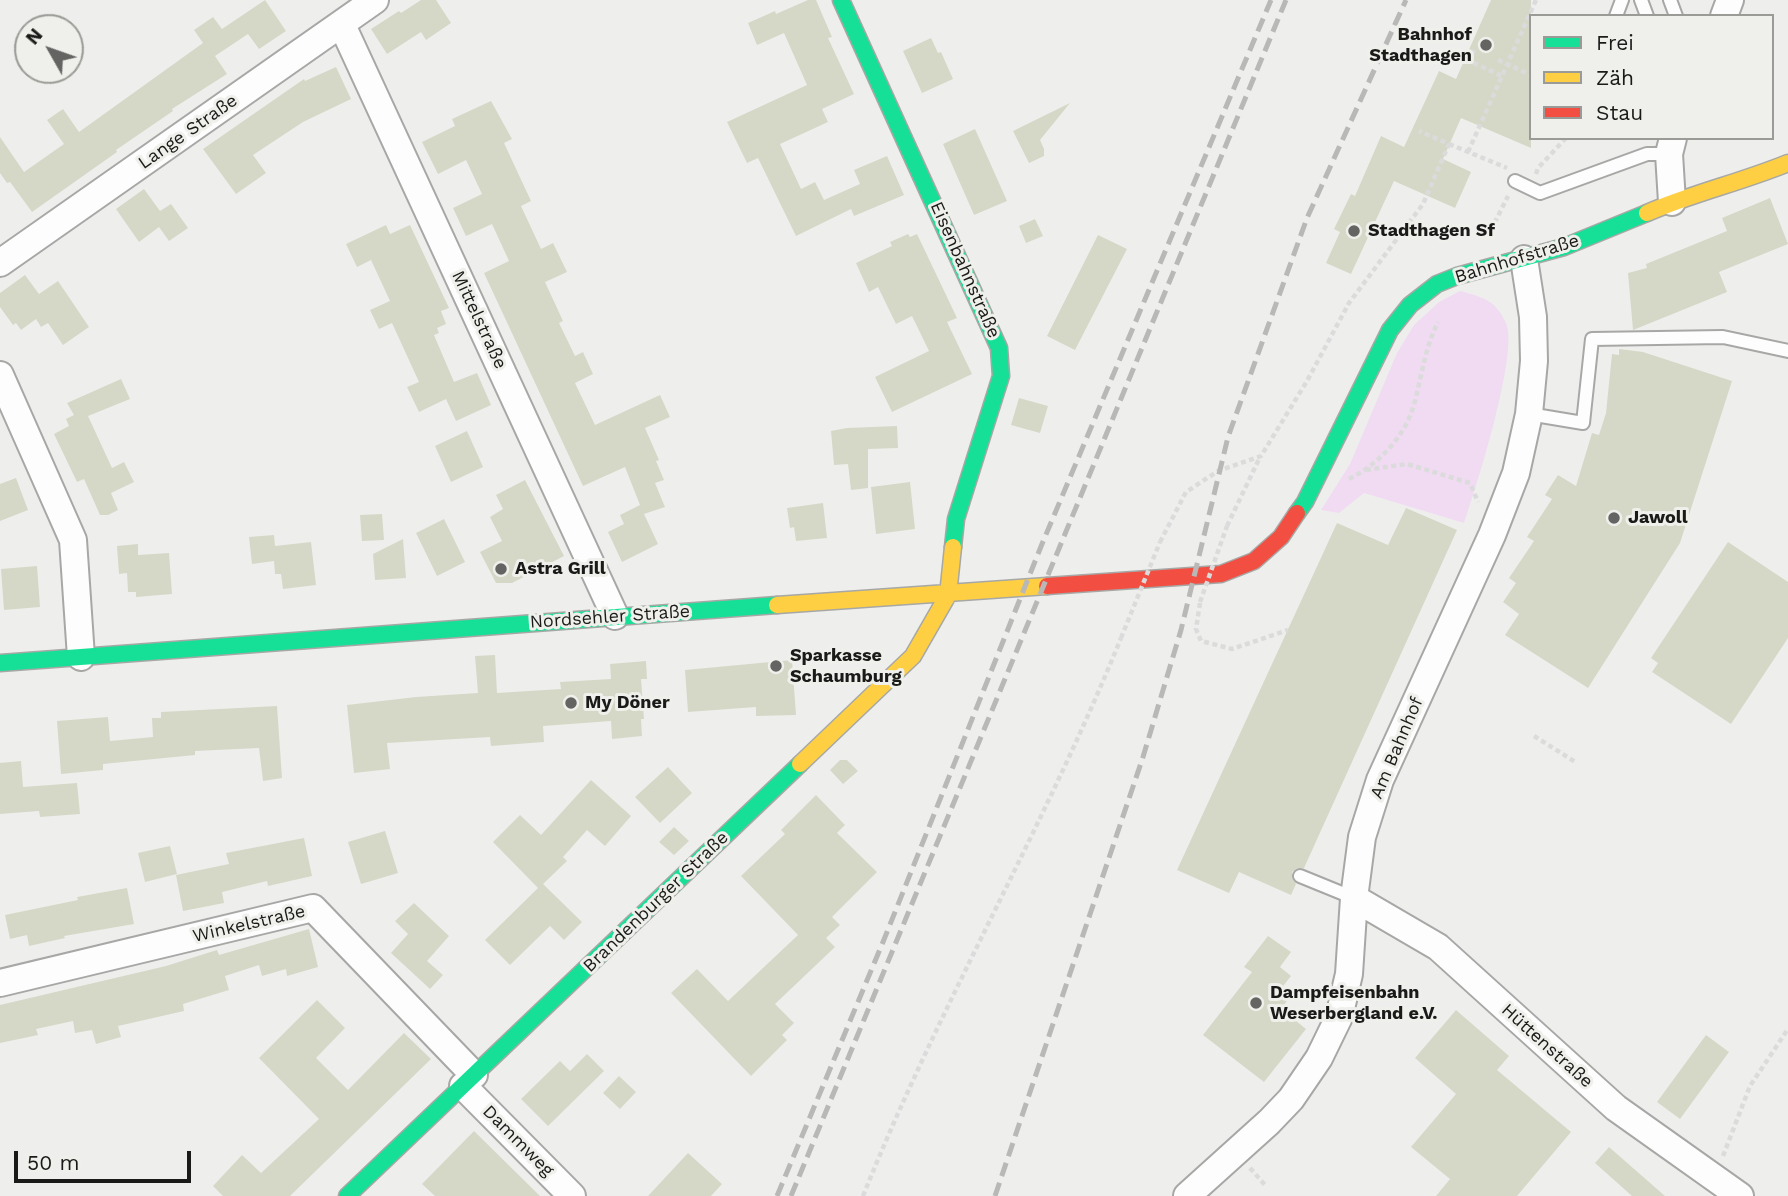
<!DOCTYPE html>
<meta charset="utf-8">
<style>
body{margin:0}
#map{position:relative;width:1788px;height:1196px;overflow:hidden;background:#eeefec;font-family:"Work Sans",sans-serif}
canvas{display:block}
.legend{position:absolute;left:1529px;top:14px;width:245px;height:126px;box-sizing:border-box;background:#eff0eb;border:2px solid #9a9b97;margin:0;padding:9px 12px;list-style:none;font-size:21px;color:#1a1b19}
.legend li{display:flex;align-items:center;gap:14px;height:35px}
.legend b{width:35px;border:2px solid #9a9b97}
.north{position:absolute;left:14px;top:14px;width:70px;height:70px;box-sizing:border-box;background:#eff0eb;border:2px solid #9a9b97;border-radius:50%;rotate:310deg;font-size:19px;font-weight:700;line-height:28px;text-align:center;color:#1a1b19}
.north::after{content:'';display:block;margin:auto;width:24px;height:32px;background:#646563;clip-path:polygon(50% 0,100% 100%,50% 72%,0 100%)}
.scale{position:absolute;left:14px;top:1151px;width:177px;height:32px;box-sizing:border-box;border:4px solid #1a1b19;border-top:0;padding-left:9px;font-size:21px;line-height:24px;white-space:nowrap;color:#1a1b19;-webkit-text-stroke:5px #eff0eb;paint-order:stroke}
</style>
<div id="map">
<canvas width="1788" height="1196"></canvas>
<ul class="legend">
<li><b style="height:9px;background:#16e098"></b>Frei</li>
<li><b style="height:9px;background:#ffcf43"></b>Zäh</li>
<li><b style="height:9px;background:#f24e42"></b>Stau</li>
</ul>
<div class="north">N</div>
<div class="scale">50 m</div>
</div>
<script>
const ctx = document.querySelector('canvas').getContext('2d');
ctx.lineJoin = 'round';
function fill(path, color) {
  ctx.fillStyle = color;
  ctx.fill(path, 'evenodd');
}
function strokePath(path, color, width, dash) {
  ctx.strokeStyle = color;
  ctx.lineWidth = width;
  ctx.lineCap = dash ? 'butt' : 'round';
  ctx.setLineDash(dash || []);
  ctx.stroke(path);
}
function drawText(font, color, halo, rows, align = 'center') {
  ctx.font = font + ' "Work Sans",sans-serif';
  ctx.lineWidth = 6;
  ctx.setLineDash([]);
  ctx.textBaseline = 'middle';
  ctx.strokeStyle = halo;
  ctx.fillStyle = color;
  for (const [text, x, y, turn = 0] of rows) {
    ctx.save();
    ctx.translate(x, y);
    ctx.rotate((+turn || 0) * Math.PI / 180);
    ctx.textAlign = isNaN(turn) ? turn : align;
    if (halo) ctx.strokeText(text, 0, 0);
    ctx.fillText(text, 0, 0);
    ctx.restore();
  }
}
fill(new Path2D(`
 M 1460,291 C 1482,297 1496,300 1506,323 C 1519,353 1476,488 1464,523 L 1364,493 L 1339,513 L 1321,510 L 1350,464 L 1397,353 L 1414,325 L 1439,302 Z`), '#f0dbf2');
fill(new Path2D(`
 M 265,0 L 286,31 L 259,49 L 248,34 L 215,56 L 227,74 L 172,109 L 173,111 L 116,150 L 117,152 L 32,212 L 10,182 L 7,183 L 0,173 L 0,137 L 24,172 L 64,144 L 47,120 L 63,109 L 79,132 L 203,43 L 194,30 L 213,17 L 222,29 Z
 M 421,0 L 436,0 L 451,23 L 426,40 L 421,32 L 387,54 L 371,29 L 399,11 L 401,13 Z
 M 808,0 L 816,0 L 832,37 L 828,38 L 854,94 L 822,109 L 828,122 L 780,144 L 801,189 L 815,182 L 824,200 L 860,184 L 854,170 L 887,156 L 904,195 L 854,216 L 851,209 L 796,236 L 758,158 L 747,163 L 727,122 L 807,85 L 784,33 L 757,45 L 748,23 L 775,11 L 776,14 Z
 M 1491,0 L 1531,0 L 1531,148 L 1461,118 L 1443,159 L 1471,172 L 1455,208 L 1394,181 L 1351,274 L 1326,263 L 1340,232 L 1334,229 L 1351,194 L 1355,196 L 1381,136 L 1404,147 L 1439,71 L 1456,79 Z
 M 931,38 L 938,53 L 941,52 L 953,79 L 922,93 L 903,51 Z
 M 336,67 L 351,99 L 303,122 L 253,155 L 266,173 L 236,194 L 203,149 L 304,79 L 305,81 Z
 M 491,101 L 512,139 L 504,143 L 531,201 L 521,206 L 541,249 L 553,243 L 567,272 L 545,282 L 563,321 L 559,323 L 575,356 L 583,352 L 593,374 L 575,383 L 595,425 L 660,395 L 670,417 L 645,428 L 659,460 L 656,461 L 664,480 L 655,483 L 665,507 L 644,514 L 658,544 L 622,562 L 608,532 L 624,524 L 620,515 L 640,505 L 625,467 L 583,486 L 484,273 L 509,261 L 492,224 L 466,236 L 453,208 L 482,194 L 466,160 L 438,174 L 422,142 L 455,126 L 452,119 Z
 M 1070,103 L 1040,140 L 1044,149 L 1044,156 L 1029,163 L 1013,131 Z
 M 975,129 L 1007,201 L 974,215 L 943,144 Z
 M 144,189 L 160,211 L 171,204 L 188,228 L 169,241 L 159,227 L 139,242 L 116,209 Z
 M 1770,198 L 1788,244 L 1719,272 L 1727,292 L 1633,330 L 1628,273 L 1647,268 L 1646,264 L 1727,231 L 1722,218 Z
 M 1035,219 L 1043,236 L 1026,243 L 1019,226 Z
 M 386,225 L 390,234 L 410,225 L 449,308 L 441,311 L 446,324 L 437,328 L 439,333 L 434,335 L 454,382 L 477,373 L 491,405 L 456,421 L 446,399 L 419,412 L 407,387 L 419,382 L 392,323 L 379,329 L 370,310 L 390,301 L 371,260 L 357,267 L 346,244 Z
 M 908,234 L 910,237 L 917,234 L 957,318 L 947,322 L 972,374 L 892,412 L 875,377 L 929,351 L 912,316 L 896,324 L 878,287 L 869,292 L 856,263 L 892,246 L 890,242 Z
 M 1098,235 L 1127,249 L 1075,350 L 1047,336 Z
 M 25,275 L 39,294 L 58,281 L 89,327 L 63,345 L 48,323 L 41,327 L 36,319 L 21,330 L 16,323 L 13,325 L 0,307 L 0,293 Z
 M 1619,349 L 1643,352 L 1732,381 L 1680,543 L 1588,688 L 1505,635 L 1519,614 L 1503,602 L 1516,583 L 1509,578 L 1534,541 L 1527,537 L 1552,499 L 1545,495 L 1558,475 L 1576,486 L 1592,433 L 1599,435 L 1606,413 L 1612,354 L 1619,355 Z
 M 121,379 L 130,399 L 88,416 L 112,468 L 124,462 L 134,482 L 111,493 L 118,510 L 108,515 L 100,515 L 84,479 L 77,482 L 54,434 L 69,426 L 66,419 L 74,415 L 67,403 Z
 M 1019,398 L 1048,406 L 1040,433 L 1011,425 Z
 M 897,426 L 898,448 L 868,449 L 868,488 L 851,490 L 848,464 L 834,465 L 831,431 L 847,428 Z
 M 467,431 L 483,467 L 451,482 L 435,446 Z
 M 16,478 L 28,510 L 0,521 L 0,484 Z
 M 525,480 L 564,556 L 512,583 L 496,583 L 480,552 L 502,541 L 490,517 L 503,509 L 496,495 Z
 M 910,482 L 915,529 L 876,534 L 871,487 Z
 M 823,503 L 827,538 L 796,541 L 794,527 L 790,528 L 787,508 Z
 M 1406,508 L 1457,530 L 1304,868 L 1298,868 L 1292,872 L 1292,878 L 1296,884 L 1291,895 L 1239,872 L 1229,893 L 1177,870 L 1337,523 L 1388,545 Z
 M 382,514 L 384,540 L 362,541 L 360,515 Z
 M 444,519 L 465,562 L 437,576 L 416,533 Z
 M 274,535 L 275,546 L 311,542 L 316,585 L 283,589 L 281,574 L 275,574 L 274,561 L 252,564 L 249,537 Z
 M 403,539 L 406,578 L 375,580 L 373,554 Z
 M 1728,542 L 1788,582 L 1788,638 L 1731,724 L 1652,672 L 1658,663 L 1651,658 Z
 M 138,544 L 138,555 L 169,553 L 172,594 L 136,597 L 136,592 L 128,592 L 127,573 L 119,574 L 117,546 Z
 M 37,566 L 40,607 L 4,610 L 1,569 Z
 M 495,655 L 497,693 L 561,689 L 560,682 L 611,679 L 610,664 L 646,661 L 647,679 L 641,679 L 644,719 L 641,719 L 642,736 L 612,739 L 611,721 L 543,726 L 544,742 L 491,746 L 490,737 L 387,743 L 390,769 L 354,773 L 347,705 L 416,697 L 478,693 L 475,656 Z
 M 792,660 L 796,715 L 756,716 L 756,707 L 688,712 L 685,670 Z
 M 277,706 L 282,778 L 263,781 L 259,748 L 195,751 L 195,755 L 103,764 L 103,770 L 61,774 L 57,721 L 108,717 L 110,741 L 153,737 L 152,718 L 161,718 L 161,712 Z
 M 840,760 L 847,760 L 858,771 L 843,784 L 830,770 Z
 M 21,761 L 23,787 L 77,783 L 80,814 L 40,817 L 39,811 L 0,814 L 0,763 Z
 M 668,767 L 692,793 L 660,823 L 635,797 Z
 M 591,780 L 631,816 L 605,846 L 587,830 L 563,857 L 567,861 L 543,884 L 582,922 L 564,940 L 550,926 L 510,965 L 485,940 L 538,888 L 493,842 L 520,815 L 541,835 Z
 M 816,795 L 845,825 L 837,833 L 877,872 L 832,917 L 840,925 L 826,938 L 835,947 L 775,1004 L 794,1023 L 782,1035 L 787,1040 L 751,1076 L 671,993 L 697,969 L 728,1001 L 798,935 L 741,876 L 785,834 L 781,830 Z
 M 674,827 L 689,841 L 674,855 L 659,842 Z
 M 385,831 L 398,873 L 361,884 L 348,842 Z
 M 304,838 L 312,876 L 268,886 L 267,881 L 222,892 L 224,903 L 183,911 L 176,875 L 229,864 L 226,853 Z
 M 170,846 L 177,874 L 145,882 L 138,853 Z
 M 127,888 L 134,924 L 64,936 L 65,938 L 29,946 L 27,935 L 10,939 L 5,915 L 78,900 L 77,897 Z
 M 414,903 L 449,936 L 427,961 L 443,975 L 430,989 L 391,953 L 408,934 L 395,921 Z
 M 309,929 L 318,967 L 287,976 L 286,969 L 262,976 L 259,965 L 225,976 L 229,990 L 183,1004 L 184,1011 L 118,1026 L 121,1037 L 96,1044 L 92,1030 L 75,1033 L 73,1021 L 36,1029 L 38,1035 L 0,1043 L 0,1005 L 166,966 L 217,950 L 219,955 Z
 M 1268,936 L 1291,952 L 1280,967 L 1291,976 L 1280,990 L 1289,998 L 1281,1009 L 1306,1029 L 1264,1082 L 1203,1035 L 1252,972 L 1244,967 Z
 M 317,1000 L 345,1028 L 316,1058 L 348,1090 L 404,1033 L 431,1059 L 290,1196 L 223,1196 L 213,1186 L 242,1155 L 261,1173 L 319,1119 L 259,1058 Z
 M 1456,1010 L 1509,1056 L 1497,1070 L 1571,1132 L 1517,1196 L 1436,1196 L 1450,1179 L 1411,1147 L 1456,1094 L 1415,1058 Z
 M 1706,1035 L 1729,1052 L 1680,1119 L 1657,1102 Z
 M 587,1054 L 604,1071 L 548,1126 L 521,1099 L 560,1061 L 570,1071 Z
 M 619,1076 L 636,1092 L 620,1109 L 603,1093 Z
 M 474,1131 L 540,1196 L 435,1196 L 422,1184 Z
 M 1609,1147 L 1665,1196 L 1632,1196 L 1595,1163 Z
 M 688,1153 L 722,1184 L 711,1196 L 648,1196 Z`), '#d5d8c7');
const lane = new Path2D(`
 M 1641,0 L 1647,16
 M 1670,0 L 1676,16
 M 1616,16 L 1622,0
 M 1515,181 L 1540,193 L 1647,154 L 1669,154
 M 1529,414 L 1583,423 L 1592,339 L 1723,337 L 1788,351
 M 1300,876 L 1354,898`);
const street = new Path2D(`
 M 1724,16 L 1730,0
 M 342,25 L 615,616
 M 1672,202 L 1669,154 L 1673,138
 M 0,263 L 375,0
 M 0,375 L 73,540 L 81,657
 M 1354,898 L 1438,947 L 1616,1108 L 1740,1196
 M 0,983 L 313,908 L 474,1075
 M 463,1086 L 572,1196
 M 1187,1196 L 1269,1122 L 1291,1099 L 1319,1058 L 1339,1017 L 1349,974 L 1354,898 L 1362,837 L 1380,780 L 1492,535 L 1516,473 L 1529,414 L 1534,361 L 1533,317 L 1524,259`);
const fast = new Path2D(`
 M 841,0 L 999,348 L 1001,376 L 956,519 L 953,547
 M 1297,513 L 1305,502 L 1390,330 L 1410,305 L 1437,284 L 1457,276 L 1564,247 L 1647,213
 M 0,663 L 777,605
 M 347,1196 L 800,764`);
const slow = new Path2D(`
 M 1647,213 C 1693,193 1742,182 1788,163
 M 777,605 L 1047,586
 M 800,764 L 913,656 L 948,595 L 953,547`);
const jam = new Path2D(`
 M 1047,586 L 1221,574 L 1254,561 L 1281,537 L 1297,513`);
strokePath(lane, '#a7a8a6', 16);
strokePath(street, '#a7a8a6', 30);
strokePath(fast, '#a7a8a6', 19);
strokePath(slow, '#a7a8a6', 19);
strokePath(jam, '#a7a8a6', 19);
strokePath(new Path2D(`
 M 1474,50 L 1469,61 L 1502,76
 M 1498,60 L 1531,75
 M 1449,144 L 1507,168
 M 1468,152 L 1536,0
 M 1536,174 L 1538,168 L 1566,138
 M 1487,238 L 1508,196
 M 1366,470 L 1407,464 L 1470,483 L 1478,502
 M 1349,479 C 1380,463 1406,436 1415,401 C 1422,374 1425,348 1438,322
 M 1227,526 L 1260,457
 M 1160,542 L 1186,492 L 1218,471 L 1261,456 L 1307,381 L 1349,303 L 1423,204 L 1449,144 L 1419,131
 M 1200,603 L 1196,629 L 1201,641 L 1232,649 L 1288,630
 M 1534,736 L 1577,763
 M 1723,1156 L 1750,1086 L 1788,1029
 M 1250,1168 L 1265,1185
 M 863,1196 C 939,1006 1044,828 1121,638`), '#dbdbdb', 4.5, [5, 3.5]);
strokePath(lane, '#fcfdfc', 12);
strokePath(street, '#fcfdfc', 26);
strokePath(fast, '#16e098', 16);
strokePath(slow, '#ffcf43', 16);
strokePath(jam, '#f24e42', 16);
strokePath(new Path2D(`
 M 777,1196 L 883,942 L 1042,544 L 1271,0
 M 791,1196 L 1286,0
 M 995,1196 L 1143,757 L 1181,630 L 1228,437 L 1307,218 L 1406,0`), '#b8b9b7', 5, [14, 7]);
strokePath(new Path2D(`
 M 1200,602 L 1227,526
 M 1121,638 L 1160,542`), '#dbdbdb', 4.5, [5, 3.5]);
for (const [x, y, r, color] of [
 [1486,45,7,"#646563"],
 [1354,231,7,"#646563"],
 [1614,518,7,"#646563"],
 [501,569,7,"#646563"],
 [776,666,7,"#646563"],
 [571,703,7,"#646563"],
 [1256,1003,7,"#646563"]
]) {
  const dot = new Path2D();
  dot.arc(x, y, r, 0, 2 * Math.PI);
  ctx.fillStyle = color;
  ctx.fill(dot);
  strokePath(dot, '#eff0eb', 2.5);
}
drawText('bold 18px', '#1a1b19', '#eff0eb', [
 ["Bahnhof",1472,35,"right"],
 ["Stadthagen",1472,56,"right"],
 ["Stadthagen Sf",1368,231],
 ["Jawoll",1628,518],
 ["Astra Grill",515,569],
 ["Sparkasse",790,656],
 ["Schaumburg",790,677],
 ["My Döner",585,703],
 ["Dampfeisenbahn",1270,993],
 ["Weserbergland e.V.",1270,1014]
], 'left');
drawText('18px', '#1a1b19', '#eff0eb', [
 ["Lange Straße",188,132,-35],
 ["Bahnhofstraße",1517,259,-17],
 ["Eisenbahnstraße",965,270,66],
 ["Mittelstraße",479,320,65],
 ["Nordsehler Straße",610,617,-4],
 ["Am Bahnhof",1397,748,-67],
 ["Brandenburger Straße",656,902,-44],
 ["Winkelstraße",249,924,-13],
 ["Hüttenstraße",1547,1046,42],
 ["Dammweg",518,1141,45]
]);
</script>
